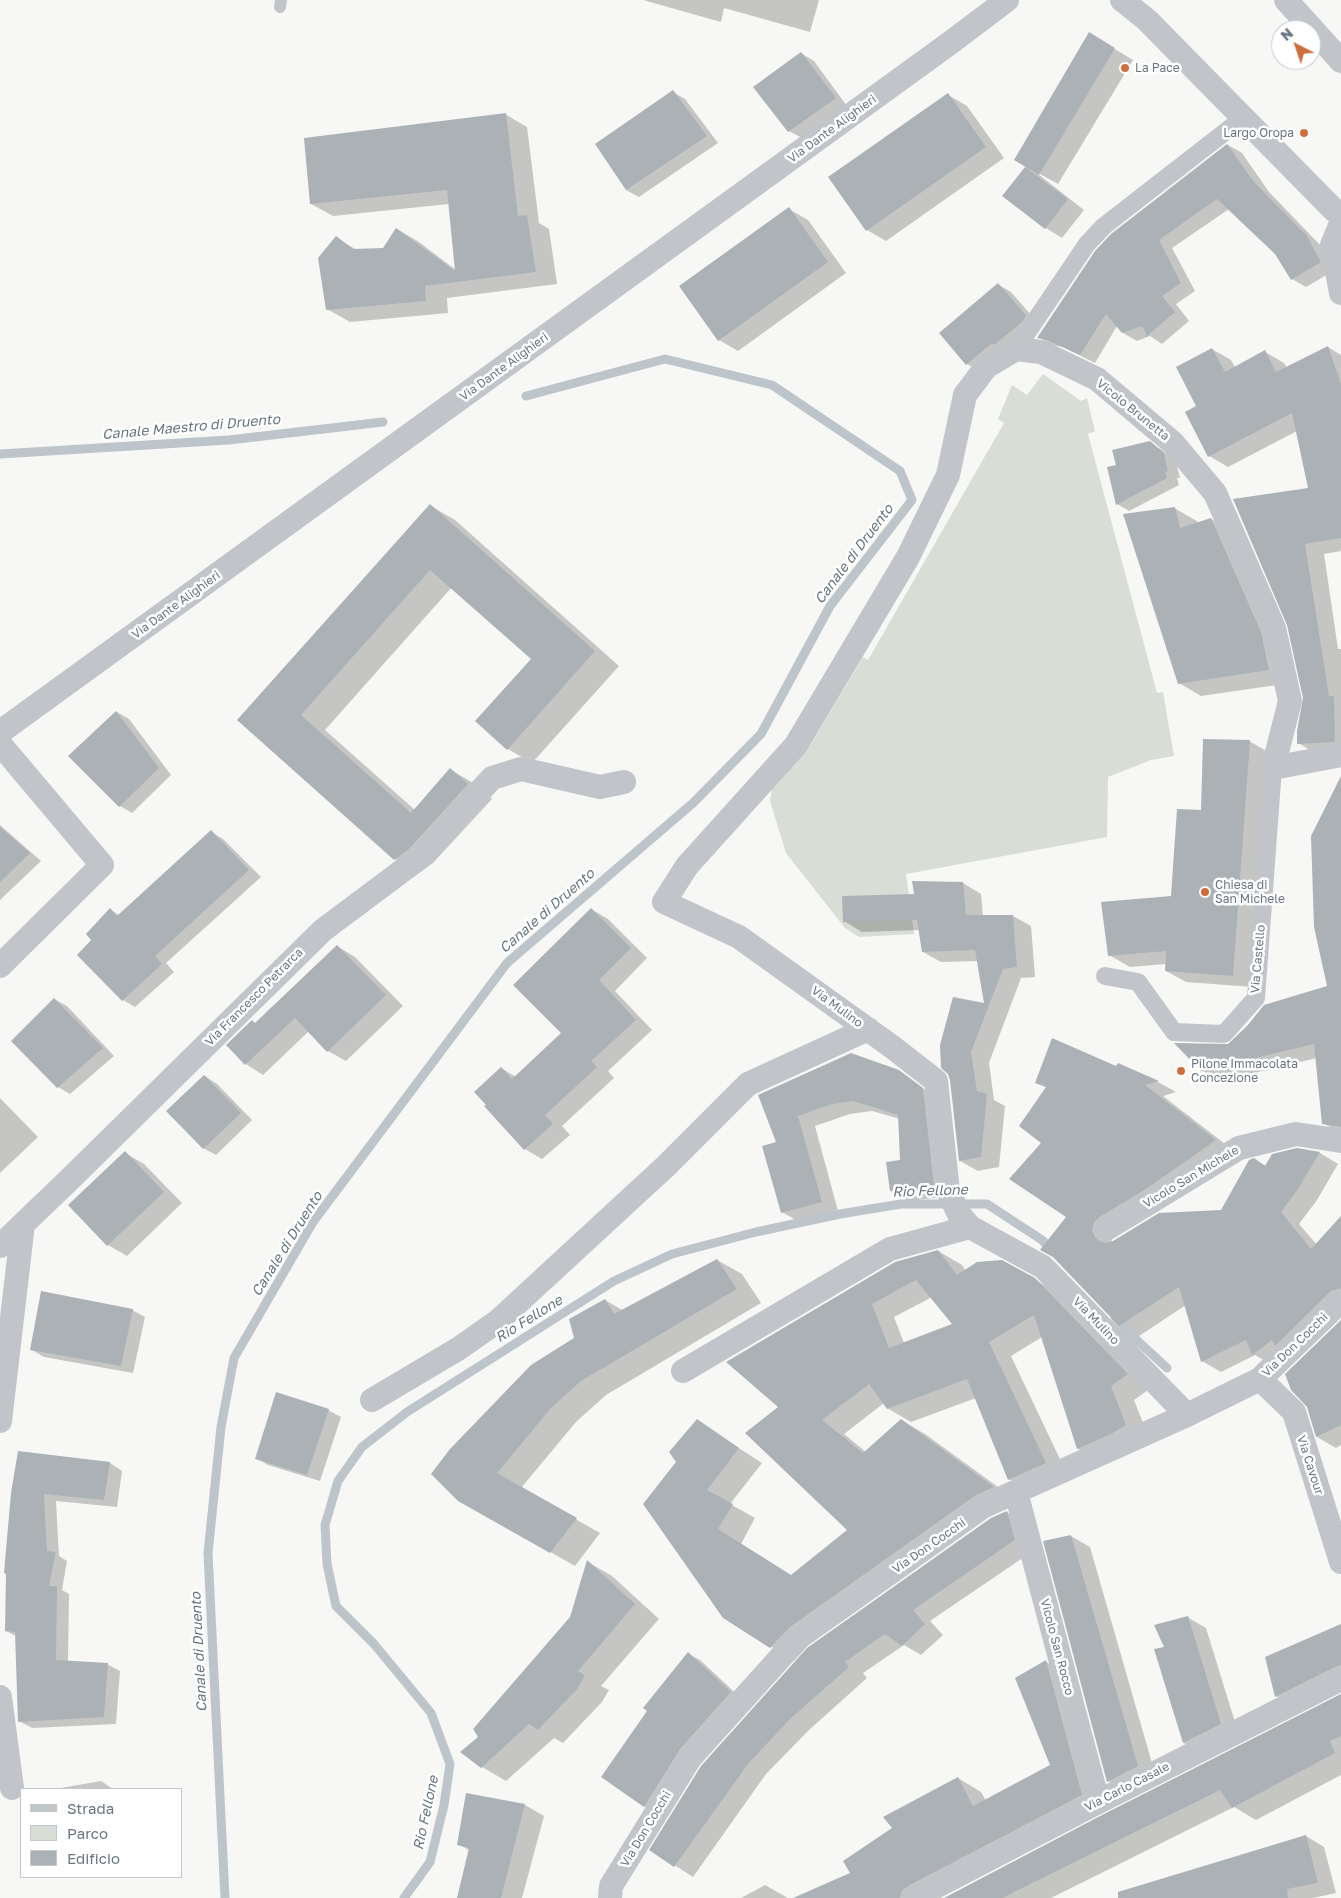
<!DOCTYPE html>
<style>
body{margin:0}
#map{position:relative;width:1341px;height:1898px;overflow:hidden;background:#f7f7f5;font-family:"Golos Text",sans-serif}
canvas{display:block}
.legend{position:absolute;left:20px;top:1788px;width:162px;height:90px;box-sizing:border-box;background:#fff;border:1px solid #c3c8cd;margin:0;padding:6px 9px;list-style:none;font-size:15px;color:#6a7582}
.legend li{display:flex;align-items:center;gap:10px;height:25px}
.legend b{width:25px;border:1px solid #c3c8cd}
.north{position:absolute;left:1271px;top:20px;width:50px;height:50px;box-sizing:border-box;background:#fff;border:1px solid #c3c8cd;border-radius:50%;rotate:319deg;font-size:14px;font-weight:700;line-height:20px;text-align:center;color:#6a7582}
.north::after{content:'';display:block;margin:auto;width:18px;height:22px;background:#cf6e3d;clip-path:polygon(50% 0,100% 100%,50% 72%,0 100%)}
</style>
<div id="map">
<canvas width="1341" height="1898"></canvas>
<ul class="legend">
<li><b style="height:6px;background:#c1c4c8"></b>Strada</li>
<li><b style="height:14px;background:#d8ded6"></b>Parco</li>
<li><b style="height:14px;background:#acb1b6"></b>Edificio</li>
</ul>
<div class="north">N</div>
</div>
<script>
const ctx = document.querySelector('canvas').getContext('2d');
ctx.lineJoin = 'round';
function fill(path, color) {
  ctx.fillStyle = color;
  ctx.fill(path, 'evenodd');
}
function strokePath(path, color, width, dash) {
  ctx.strokeStyle = color;
  ctx.lineWidth = width;
  ctx.lineCap = dash ? 'butt' : 'round';
  ctx.setLineDash(dash || []);
  ctx.stroke(path);
}
function drawText(font, color, halo, rows, align = 'center') {
  ctx.font = font + ' "Golos Text",sans-serif';
  ctx.lineWidth = 5;
  ctx.setLineDash([]);
  ctx.textBaseline = 'middle';
  ctx.strokeStyle = halo;
  ctx.fillStyle = color;
  for (const [text, x, y, turn = 0] of rows) {
    ctx.save();
    ctx.translate(x, y);
    ctx.rotate((+turn || 0) * Math.PI / 180);
    ctx.textAlign = isNaN(turn) ? turn : align;
    if (halo) ctx.strokeText(text, 0, 0);
    ctx.fillText(text, 0, 0);
    ctx.restore();
  }
}
fill(new Path2D(`
 M 1043,374 L 1081,401 L 1087,398 L 1095,431 L 1088,434 L 1157,693 L 1163,692 L 1174,756 L 1151,760 L 1108,777 L 1107,837 L 906,874 L 914,934 L 859,937 L 845,928 L 786,853 L 770,801 L 773,783 L 811,744 L 863,657 L 868,660 L 1004,423 L 998,419 L 1012,385 L 1027,395 Z`), '#d8ded6');
fill(new Path2D(`
 M 643,0 L 819,0 L 810,32 L 724,8 L 721,22 Z
 M 1108,45 L 1133,60 L 1058,184 L 1038,173 L 1038,174 L 1084,210 L 1062,238 L 1046,228 L 1004,196 L 1027,166 Z
 M 801,53 L 814,61 L 847,106 L 802,138 L 789,131 Z
 M 673,92 L 685,99 L 718,143 L 639,197 L 626,190 Z
 M 948,95 L 967,106 L 1004,158 L 886,241 L 867,230 L 830,177 Z
 M 505,114 L 527,127 L 539,223 L 549,229 L 557,284 L 447,298 L 448,313 L 350,322 L 327,309 L 336,238 L 357,250 L 384,249 L 397,229 L 419,242 L 456,270 L 449,204 L 333,216 L 311,204 Z
 M 1228,145 L 1242,153 L 1269,192 L 1321,246 L 1335,270 L 1306,287 L 1292,279 L 1276,253 L 1229,209 L 1172,248 L 1195,291 L 1176,304 L 1189,321 L 1162,344 L 1150,336 L 1137,341 L 1123,333 L 1117,326 L 1095,363 L 1063,347 L 1052,345 L 1038,337 Z
 M 789,209 L 808,220 L 846,273 L 738,351 L 719,340 Z
 M 999,285 L 1011,292 L 1038,323 L 979,371 L 967,364 Z
 M 1328,347 L 1341,355 L 1341,551 L 1324,554 L 1338,649 L 1341,649 L 1341,753 L 1317,754 L 1298,743 L 1305,698 L 1289,624 L 1310,489 L 1297,431 L 1228,467 L 1209,456 L 1198,407 L 1212,349 L 1231,360 L 1235,367 L 1265,352 L 1284,363 L 1287,368 Z
 M 1149,443 L 1162,450 L 1176,462 L 1180,478 L 1177,478 L 1179,485 L 1129,511 L 1117,504 L 1117,466 Z
 M 431,506 L 455,520 L 619,666 L 532,763 L 508,749 L 532,659 L 452,587 L 325,730 L 415,810 L 451,770 L 475,784 L 492,799 L 433,863 L 419,873 L 395,859 L 239,720 Z
 M 1174,508 L 1197,521 L 1198,524 L 1211,519 L 1233,532 L 1291,683 L 1201,696 L 1179,683 Z
 M 117,712 L 129,719 L 171,775 L 132,813 L 120,806 Z
 M 1249,741 L 1270,753 L 1253,987 L 1186,982 L 1166,971 L 1166,964 L 1130,967 L 1109,955 L 1172,897 L 1202,812 Z
 M 1341,779 L 1341,1134 L 1323,1123 L 1317,1058 L 1221,1081 L 1201,1070 L 1228,1045 L 1328,987 Z
 M 0,825 L 41,861 L 0,900 Z
 M 211,832 L 223,839 L 261,877 L 166,963 L 174,972 L 135,1007 L 123,1000 L 93,940 L 111,910 L 119,915 Z
 M 963,883 L 981,894 L 983,916 L 1013,916 L 1031,926 L 1035,977 L 1021,978 L 989,1063 L 994,1100 L 1005,1106 L 999,1167 L 978,1171 L 960,1161 L 951,1079 L 986,1005 L 978,961 L 941,962 L 923,952 L 920,930 L 862,932 L 844,921 L 915,895 Z
 M 591,909 L 608,919 L 647,958 L 615,991 L 652,1030 L 608,1071 L 614,1078 L 562,1126 L 570,1135 L 542,1159 L 525,1149 L 486,1107 L 501,1068 L 516,1077 L 563,1033 Z
 M 337,946 L 355,957 L 403,1006 L 346,1061 L 328,1051 L 309,1031 L 263,1075 L 246,1064 L 252,1021 L 256,1024 Z
 M 54,999 L 67,1006 L 114,1056 L 70,1094 L 58,1087 Z
 M 1118,1065 L 1158,1082 L 1176,1092 L 1163,1096 L 1234,1151 L 1113,1234 L 1111,1243 L 1221,1211 L 1254,1160 L 1266,1166 L 1297,1149 L 1320,1153 L 1338,1164 L 1317,1200 L 1299,1224 L 1317,1245 L 1341,1218 L 1341,1311 L 1272,1365 L 1255,1355 L 1221,1372 L 1202,1361 L 1186,1305 L 1139,1336 L 1120,1325 L 1067,1217 L 1043,1143 L 1047,1088 L 1037,1082 L 1117,1067 Z
 M 893,1068 L 940,1100 L 951,1196 L 908,1201 L 891,1191 L 901,1161 L 900,1119 L 872,1111 L 850,1114 L 815,1126 L 838,1211 L 799,1222 L 782,1212 L 778,1143 L 759,1095 Z
 M 205,1076 L 217,1084 L 252,1120 L 216,1155 L 203,1148 Z
 M 0,1098 L 38,1137 L 0,1173 Z
 M 125,1153 L 144,1164 L 182,1203 L 127,1256 L 108,1245 Z
 M 938,1251 L 962,1265 L 966,1271 L 1034,1279 L 1058,1293 L 1151,1388 L 1134,1400 L 1149,1438 L 1101,1462 L 1078,1449 L 1042,1337 L 1011,1356 L 1068,1476 L 1033,1493 L 1009,1479 L 976,1398 L 911,1422 L 887,1408 L 884,1403 L 844,1434 L 866,1452 L 901,1420 L 925,1434 L 1016,1500 L 1000,1508 L 813,1640 L 794,1661 L 724,1617 L 677,1462 L 697,1421 L 762,1463 L 730,1504 L 755,1518 L 741,1544 L 792,1576 L 849,1530 L 780,1407 L 728,1362 ZM 932,1297 L 954,1324 L 904,1343 L 894,1317 Z
 M 717,1260 L 742,1274 L 761,1303 L 606,1395 L 576,1422 L 521,1488 L 600,1533 L 575,1566 L 459,1500 L 605,1300 L 624,1311 Z
 M 132,1310 L 145,1317 L 133,1373 L 44,1357 L 32,1350 Z
 M 1341,1322 L 1341,1445 L 1336,1448 L 1317,1437 L 1308,1407 Z
 M 328,1410 L 341,1417 L 320,1481 L 268,1465 L 256,1458 Z
 M 110,1463 L 122,1471 L 117,1507 L 56,1501 L 59,1556 L 67,1561 L 62,1590 L 69,1594 L 68,1662 L 107,1664 L 120,1671 L 116,1724 L 32,1728 L 19,1721 L 16,1636 L 6,1631 L 13,1493 Z
 M 1007,1512 L 1025,1523 L 1033,1551 L 930,1621 L 943,1635 L 921,1655 L 904,1645 L 863,1673 L 867,1678 L 809,1730 L 766,1774 L 693,1877 L 651,1850 L 991,1519 Z
 M 1071,1536 L 1090,1547 L 1156,1777 L 1127,1792 L 1108,1781 Z
 M 588,1562 L 612,1576 L 659,1619 L 601,1686 L 609,1690 L 602,1702 L 563,1743 L 554,1738 L 506,1781 L 482,1767 L 480,1737 L 571,1617 Z
 M 1187,1617 L 1206,1628 L 1239,1735 L 1203,1753 L 1184,1743 L 1156,1650 L 1165,1648 Z
 M 1341,1625 L 1341,1688 L 1299,1709 L 1276,1696 Z
 M 688,1654 L 700,1660 L 742,1699 L 656,1812 L 644,1806 L 649,1711 Z
 M 1046,1662 L 1069,1675 L 1104,1808 L 932,1898 L 796,1898 L 852,1873 L 894,1829 L 958,1778 L 981,1792 L 986,1801 L 1052,1765 Z
 M 1341,1696 L 1341,1775 L 1256,1820 L 1234,1807 L 1051,1898 L 946,1898 Z
 M 101,1781 L 113,1789 L 55,1789 Z
 M 467,1794 L 525,1805 L 544,1816 L 522,1898 L 458,1898 L 470,1851 L 459,1844 Z
 M 1306,1836 L 1324,1847 L 1336,1893 L 1313,1898 L 1143,1898 Z
 M 765,1885 L 788,1898 L 741,1898 Z`), '#0003');
strokePath(new Path2D(`
 M 0,454 L 229,440 L 383,422
 M 1115,1317 L 1128,1332 L 1167,1368
 M 225,1898 L 208,1553 L 221,1427 L 234,1358 L 313,1222 L 507,963 L 693,803 L 761,734 L 830,606 L 912,500 L 900,471 L 772,385 L 665,359 L 526,396
 M 404,1898 L 430,1862 L 444,1805 L 450,1764 L 431,1713 L 374,1644 L 336,1606 L 327,1564 L 325,1525 L 338,1481 L 362,1447 L 407,1412 L 614,1281 L 672,1254 L 756,1232 L 840,1214 L 901,1204 L 987,1204 L 1042,1240 L 1053,1251`), '#bec5ca', 9);
fill(new Path2D(`
 M 1089,32 L 1115,48 L 1039,175 L 1014,160 Z
 M 801,52 L 836,98 L 788,132 L 753,87 Z
 M 673,90 L 707,136 L 626,190 L 595,144 Z
 M 948,93 L 986,147 L 866,231 L 828,177 Z
 M 506,113 L 518,216 L 527,215 L 536,272 L 425,286 L 426,301 L 326,310 L 318,258 L 336,236 L 353,249 L 383,248 L 396,228 L 455,271 L 447,190 L 310,204 L 304,138 Z
 M 1227,144 L 1254,182 L 1307,236 L 1321,262 L 1291,280 L 1275,254 L 1217,199 L 1159,240 L 1181,283 L 1162,296 L 1175,312 L 1147,336 L 1142,326 L 1122,333 L 1106,314 L 1080,355 L 1047,340 L 1037,338 L 1095,251 L 1111,234 Z
 M 1025,167 L 1068,199 L 1045,229 L 1002,196 Z
 M 789,207 L 828,262 L 718,341 L 679,286 Z
 M 998,283 L 1026,315 L 1022,322 L 994,345 L 992,343 L 966,365 L 939,333 Z
 M 1328,346 L 1341,384 L 1341,538 L 1305,544 L 1329,696 L 1334,696 L 1335,742 L 1297,744 L 1297,731 L 1303,698 L 1287,625 L 1233,499 L 1308,488 L 1292,413 L 1208,457 L 1185,412 L 1196,406 L 1176,367 L 1212,348 L 1225,372 L 1265,350 L 1276,372 Z
 M 1150,441 L 1164,453 L 1168,471 L 1165,472 L 1167,478 L 1116,505 L 1107,467 L 1116,465 L 1112,450 Z
 M 430,504 L 595,651 L 507,750 L 475,721 L 531,659 L 430,570 L 301,715 L 411,813 L 450,768 L 468,784 L 409,849 L 394,860 L 237,720 Z
 M 1175,507 L 1180,528 L 1211,518 L 1261,632 L 1269,670 L 1178,684 L 1123,514 Z
 M 116,711 L 159,768 L 119,807 L 68,756 Z
 M 1203,739 L 1250,740 L 1233,976 L 1165,971 L 1166,951 L 1108,956 L 1101,902 L 1171,896 L 1177,809 L 1201,810 Z
 M 1341,776 L 1341,1127 L 1322,1124 L 1314,1044 L 1201,1071 L 1174,1043 L 1228,1044 L 1247,1026 L 1264,1005 L 1327,986 L 1314,927 L 1311,836 Z
 M 0,827 L 30,853 L 0,882 Z
 M 211,830 L 249,870 L 155,956 L 162,964 L 122,1001 L 77,955 L 91,940 L 86,934 L 110,908 L 117,916 Z
 M 912,881 L 963,882 L 966,915 L 1013,915 L 1017,967 L 1003,969 L 971,1052 L 977,1091 L 987,1094 L 981,1157 L 959,1161 L 950,1080 L 948,1074 L 941,1068 L 940,1045 L 953,997 L 984,1003 L 975,950 L 922,952 L 917,920 L 843,922 L 842,896 L 914,894 Z
 M 591,908 L 631,948 L 599,980 L 636,1020 L 591,1061 L 597,1067 L 545,1115 L 553,1124 L 524,1150 L 484,1106 L 486,1105 L 474,1092 L 501,1067 L 512,1079 L 561,1033 L 513,985 Z
 M 337,945 L 386,995 L 327,1052 L 295,1018 L 245,1065 L 226,1045 L 252,1020 L 255,1023 Z
 M 54,998 L 103,1048 L 57,1088 L 11,1041 Z
 M 1052,1038 L 1116,1066 L 1118,1063 L 1159,1081 L 1145,1085 L 1216,1140 L 1146,1189 L 1098,1218 L 1094,1223 L 1092,1230 L 1095,1237 L 1099,1241 L 1106,1243 L 1113,1241 L 1159,1213 L 1221,1210 L 1249,1160 L 1254,1158 L 1265,1166 L 1272,1154 L 1297,1148 L 1320,1152 L 1298,1189 L 1281,1212 L 1311,1249 L 1341,1216 L 1341,1288 L 1331,1291 L 1275,1346 L 1272,1340 L 1252,1355 L 1246,1340 L 1201,1362 L 1179,1287 L 1119,1326 L 1053,1257 L 1040,1250 L 1066,1217 L 1009,1179 L 1041,1143 L 1019,1126 L 1046,1087 L 1035,1083 Z
 M 851,1053 L 899,1070 L 923,1088 L 934,1186 L 890,1191 L 886,1162 L 900,1160 L 898,1115 L 853,1101 L 832,1104 L 798,1116 L 822,1202 L 781,1213 L 762,1146 L 776,1142 L 758,1095 Z
 M 204,1075 L 241,1113 L 203,1149 L 166,1111 Z
 M 125,1151 L 164,1192 L 107,1246 L 68,1205 Z
 M 938,1250 L 957,1275 L 977,1262 L 1002,1260 L 1035,1278 L 1128,1374 L 1111,1386 L 1126,1425 L 1111,1434 L 1077,1449 L 1034,1315 L 989,1342 L 1046,1463 L 1008,1480 L 967,1379 L 887,1409 L 869,1384 L 822,1420 L 863,1453 L 901,1419 L 994,1487 L 976,1495 L 790,1627 L 770,1648 L 723,1618 L 643,1504 L 676,1462 L 669,1452 L 697,1419 L 739,1448 L 707,1490 L 733,1504 L 718,1529 L 791,1575 L 847,1530 L 745,1433 L 778,1407 L 726,1362 L 895,1262 ZM 916,1280 L 952,1324 L 889,1348 L 872,1304 Z
 M 717,1259 L 737,1289 L 581,1381 L 551,1408 L 497,1473 L 577,1518 L 550,1553 L 458,1501 L 431,1474 L 450,1449 L 531,1365 L 574,1338 L 569,1319 L 605,1299 L 614,1314 Z
 M 41,1291 L 133,1309 L 121,1366 L 30,1350 Z
 M 1341,1320 L 1341,1425 L 1316,1437 L 1307,1407 L 1291,1390 L 1285,1374 Z
 M 276,1392 L 329,1409 L 307,1475 L 255,1459 Z
 M 18,1451 L 110,1462 L 104,1500 L 44,1494 L 47,1551 L 56,1552 L 49,1586 L 57,1586 L 56,1660 L 108,1663 L 104,1717 L 18,1722 L 15,1632 L 5,1631 L 6,1574 L 4,1573 L 11,1493 Z
 M 1007,1511 L 1015,1540 L 913,1610 L 925,1624 L 902,1646 L 885,1634 L 845,1662 L 849,1667 L 790,1719 L 748,1764 L 674,1867 L 649,1850 L 701,1766 L 807,1648 L 991,1518 Z
 M 1071,1535 L 1138,1766 L 1107,1782 L 1043,1541 Z
 M 587,1560 L 635,1604 L 578,1671 L 585,1675 L 578,1688 L 538,1730 L 529,1724 L 481,1768 L 460,1752 L 478,1737 L 473,1729 L 570,1617 Z
 M 1188,1616 L 1221,1724 L 1183,1743 L 1154,1649 L 1164,1647 L 1154,1625 Z
 M 1341,1624 L 1341,1665 L 1335,1667 L 1275,1697 L 1265,1657 Z
 M 688,1652 L 731,1692 L 680,1749 L 644,1807 L 601,1777 L 647,1711 L 643,1708 Z
 M 1046,1660 L 1082,1795 L 908,1886 L 902,1891 L 900,1898 L 793,1898 L 850,1873 L 843,1861 L 892,1828 L 883,1817 L 958,1777 L 973,1806 L 1050,1765 L 1015,1678 Z
 M 1341,1694 L 1341,1736 L 1330,1741 L 1335,1753 L 1232,1808 L 1220,1790 L 1002,1898 L 944,1898 L 1104,1814 Z
 M 466,1793 L 525,1804 L 501,1898 L 457,1898 L 469,1848 L 457,1845 Z
 M 1306,1835 L 1318,1883 L 1287,1889 L 1288,1898 L 1118,1898 L 1118,1892 Z`), '#acb1b6');
strokePath(new Path2D(`
 M 280,7 L 281,0`), '#c1c4c8', 12);
strokePath(new Path2D(`
 M 1016,349 L 1087,244 L 1104,226 L 1243,118
 M 1105,976 L 1138,982 L 1174,1032 L 1224,1034 L 1256,998 L 1273,768`), '#c1c4c8', 18);
strokePath(new Path2D(`
 M 1122,0 L 1147,20 L 1334,210 L 1341,213
 M 1286,0 L 1341,61
 M 1341,223 L 1332,245 L 1341,293
 M 0,732 L 950,43 L 1007,0
 M 0,744 L 102,865 L 0,966
 M 1106,1229 L 1239,1148 L 1296,1134 L 1341,1141
 M 0,1246 L 69,1180 L 323,930 L 418,859 L 492,778 L 521,769 L 600,787 L 624,782
 M 683,1371 L 890,1249 L 970,1227
 M 1260,1379 L 1294,1412 L 1341,1562
 M 372,1400 L 458,1349 L 498,1321 L 666,1166 L 748,1084 L 868,1029
 M 1187,1415 L 1043,1267 L 970,1227 L 959,1214 L 948,1191 L 936,1081 L 891,1046 L 739,937 L 664,902 L 687,866 L 796,745 L 908,557 L 948,475 L 965,395 L 986,367 L 1016,349 L 1041,352 L 1097,379 L 1173,443 L 1215,493 L 1274,628 L 1290,701 L 1273,768 L 1341,755
 M 0,1421 L 23,1224
 M 1016,1492 L 1098,1802
 M 0,1697 L 12,1788
 M 610,1898 L 611,1886 L 690,1758 L 798,1638 L 984,1506 L 1187,1415 L 1260,1379 L 1341,1301
 M 914,1898 L 1098,1802 L 1341,1679`), '#c1c4c8', 24);
for (const [x, y, r, color] of [
 [1125,68,5,"#cf6e3d"],
 [1304,133,5,"#cf6e3d"],
 [1205,892,5,"#cf6e3d"],
 [1181,1071,5,"#cf6e3d"]
]) {
  const dot = new Path2D();
  dot.arc(x, y, r, 0, 2 * Math.PI);
  ctx.fillStyle = color;
  ctx.fill(dot);
  strokePath(dot, '#fff', 2);
}
drawText('12px', '#6a7582', '#fff', [
 ["La Pace",1135,68],
 ["Largo Oropa",1294,133,"right"],
 ["Chiesa di",1215,885],
 ["San Michele",1215,899],
 ["Pilone Immacolata",1191,1064],
 ["Concezione",1191,1078]
], 'left');
drawText('12px', '#6a7582', '#fff', [
 ["Via Dante Alighieri",832,129,-36],
 ["Via Dante Alighieri",504,367,-36],
 ["Vicolo Brunetta",1133,410,39],
 ["Via Dante Alighieri",176,605,-36],
 ["Via Castello",1258,959,-85],
 ["Via Francesco Petrarca",254,997,-45],
 ["Via Mulino",837,1007,36],
 ["Vicolo San Michele",1191,1177,-31],
 ["Via Mulino",1096,1321,46],
 ["Via Don Cocchi",1295,1345,-44],
 ["Via Cavour",1310,1465,72],
 ["Via Don Cocchi",929,1546,-35],
 ["Vicolo San Rocco",1057,1647,75],
 ["Via Carlo Casale",1127,1787,-27],
 ["Via Don Cocchi",646,1829,-59]
]);
drawText('italic 14px', '#66757e', '#fff', [
 ["Canale Maestro di Druento",191,427,-5],
 ["Canale di Druento",854,554,-53],
 ["Canale di Druento",547,911,-41],
 ["Rio Fellone",930,1191,-2],
 ["Canale di Druento",287,1244,-58],
 ["Rio Fellone",529,1319,-32],
 ["Canale di Druento",199,1652,-93],
 ["Rio Fellone",426,1813,-78]
]);
</script>
